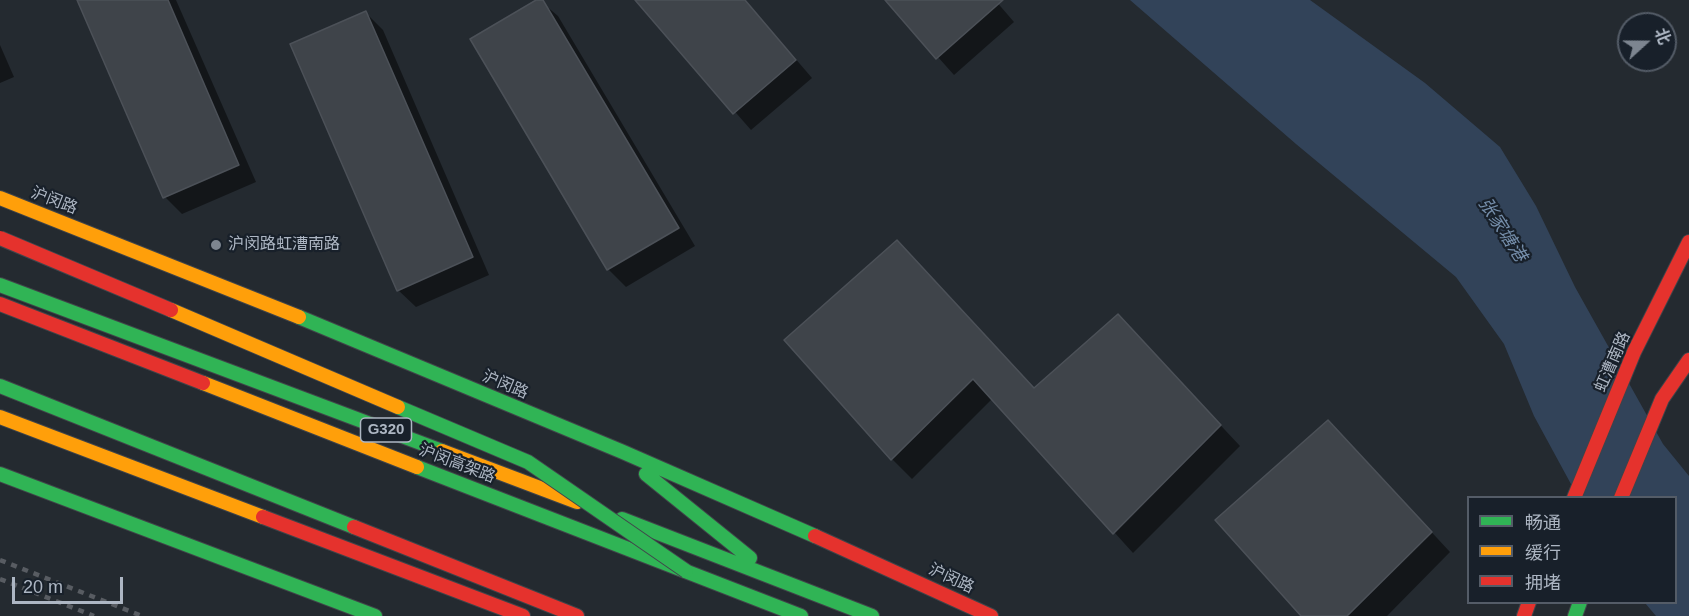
<!DOCTYPE html>
<meta charset="utf-8">
<style>
body{margin:0}
#map{position:relative;width:1689px;height:616px;overflow:hidden;background:#242a30;font-family:Helvetica,"Noto Sans SC",sans-serif}
canvas{display:block}
.legend{position:absolute;left:1467px;top:496px;width:210px;height:108px;box-sizing:border-box;background:#18202a;border:2px solid #545c67;margin:0;padding:8px 10px;list-style:none;font-size:18px;color:#adb6c3}
.legend li{display:flex;align-items:center;gap:12px;height:30px}
.legend b{width:30px;border:2px solid #545c67}
.north{position:absolute;left:1617px;top:12px;width:60px;height:60px;box-sizing:border-box;background:#18202a;border:2px solid #545c67;border-radius:50%;rotate:69deg;font-size:16px;font-weight:700;line-height:24px;text-align:center;color:#adb6c3}
.north::after{content:'';display:block;margin:auto;width:21px;height:27px;background:#7d8590;clip-path:polygon(50% 0,100% 100%,50% 72%,0 100%)}
.scale{position:absolute;left:12px;top:577px;width:111px;height:27px;box-sizing:border-box;border:3px solid #adb6c3;border-top:0;padding-left:8px;font-size:18px;line-height:21px;white-space:nowrap;color:#adb6c3;-webkit-text-stroke:4px #18202a;paint-order:stroke}
</style>
<div id="map">
<canvas width="1689" height="616"></canvas>
<ul class="legend">
<li><b style="height:8px;background:#30b455"></b>畅通</li>
<li><b style="height:8px;background:#ff9f0a"></b>缓行</li>
<li><b style="height:8px;background:#e5322d"></b>拥堵</li>
</ul>
<div class="north">北</div>
<div class="scale">20 m</div>
</div>
<script>
const ctx = document.querySelector('canvas').getContext('2d');
ctx.lineJoin = 'round';
function fill(path, color) {
  ctx.fillStyle = color;
  ctx.fill(path, 'evenodd');
}
function strokePath(path, color, width, dash) {
  ctx.strokeStyle = color;
  ctx.lineWidth = width;
  ctx.lineCap = dash ? 'butt' : 'round';
  ctx.setLineDash(dash || []);
  ctx.stroke(path);
}
function drawText(font, color, halo, rows, align = 'center') {
  ctx.font = font + ' Helvetica,"Noto Sans SC",sans-serif';
  ctx.lineWidth = 4.5;
  ctx.setLineDash([]);
  ctx.textBaseline = 'middle';
  ctx.strokeStyle = halo;
  ctx.fillStyle = color;
  for (const [text, x, y, turn = 0] of rows) {
    ctx.save();
    ctx.translate(x, y);
    ctx.rotate((+turn || 0) * Math.PI / 180);
    ctx.textAlign = isNaN(turn) ? turn : align;
    if (halo) ctx.strokeText(text, 0, 0);
    ctx.fillText(text, 0, 0);
    ctx.restore();
  }
}
fill(new Path2D(`
 M 1130,0 L 1310,0 L 1425,83 L 1500,147 L 1536,206 L 1575,287 L 1663,444 L 1689,476 L 1689,616 L 1656,616 L 1645,603 L 1676,602 L 1676,498 L 1578,497 L 1534,416 L 1504,344 L 1456,277 L 1296,144 Z`), '#324359');
fill(new Path2D(`
 M 79,0 L 176,0 L 256,182 L 182,214 L 165,197 Z
 M 539,0 L 558,16 L 695,246 L 626,287 L 608,269 L 472,40 Z
 M 637,0 L 745,0 L 812,78 L 751,130 Z
 M 887,0 L 995,0 L 1014,22 L 954,75 Z
 M 366,13 L 383,30 L 489,275 L 416,307 L 398,290 Z
 M 0,45 L 14,77 L 0,83 Z
 M 916,262 L 1035,390 L 1137,336 L 1240,446 L 1133,553 L 993,398 L 912,479 L 892,459 Z
 M 1348,442 L 1450,552 L 1387,616 L 1303,616 Z`), '#0007');
const building = new Path2D(`
 M 77,0 L 168,0 L 239,165 L 163,198 Z
 M 536,0 L 543,0 L 679,228 L 607,270 L 470,39 Z
 M 635,0 L 745,0 L 796,60 L 733,114 Z
 M 885,0 L 1003,0 L 936,59 Z
 M 366,11 L 473,257 L 397,291 L 290,44 Z
 M 897,240 L 1034,388 L 1118,314 L 1221,425 L 1113,534 L 973,379 L 891,460 L 784,340 Z
 M 1328,420 L 1432,532 L 1347,616 L 1301,616 L 1215,520 Z`);
fill(building, '#3f444a');
strokePath(building, '#4c5158', 1.5);
const fast = new Path2D(`
 M 0,285 L 442,451
 M 299,317 L 623,452 L 815,536
 M 0,386 L 354,527
 M 417,467 L 801,616
 M 0,474 L 375,616
 M 646,474 L 750,558
 M 622,519 L 872,616
 M 1575,616 L 1580,602`);
const slow = new Path2D(`
 M 0,198 L 299,317
 M 203,383 L 417,467
 M 0,417 L 263,517
 M 442,451 L 577,502`);
const jam = new Path2D(`
 M 0,304 L 203,383
 M 1574,498 L 1634,352 L 1689,242
 M 1621,498 L 1662,399 L 1689,360
 M 263,517 L 523,616
 M 354,527 L 577,616
 M 815,536 L 991,616
 M 1524,616 L 1529,602`);
strokePath(fast, '#404449', 16);
strokePath(slow, '#404449', 16);
strokePath(jam, '#404449', 16);
strokePath(fast, '#30b455', 14);
strokePath(slow, '#ff9f0a', 14);
strokePath(jam, '#e5322d', 14);
strokePath(new Path2D(`
 M 0,560 L 142,616
 M 0,579 L 94,616`), '#585c62', 4.5, [6, 6]);
const fastBridge = new Path2D(`
 M 398,407 L 528,462 L 686,571`);
const slowBridge = new Path2D(`
 M 171,310 L 398,407`);
const jamBridge = new Path2D(`
 M 0,238 L 171,310`);
strokePath(fastBridge, '#41464c', 16, []);
strokePath(slowBridge, '#41464c', 16, []);
strokePath(jamBridge, '#41464c', 16, []);
strokePath(fastBridge, '#30b455', 14);
strokePath(slowBridge, '#ff9f0a', 14);
strokePath(jamBridge, '#e5322d', 14);
for (const [x, y, r, color] of [
 [216,245,6,"#7d8590"]
]) {
  const dot = new Path2D();
  dot.arc(x, y, r, 0, 2 * Math.PI);
  ctx.fillStyle = color;
  ctx.fill(dot);
  strokePath(dot, '#18202a', 2);
}
for (const [x, y, w] of [
 [386,430,51]
]) {
  const box = new Path2D();
  box.roundRect(x - w / 2, y - 12, w, 24, 4.5);
  ctx.fillStyle = '#18202a';
  ctx.fill(box);
  strokePath(box, '#adb6c3', 1.5);
}
drawText('bold 15px', '#adb6c3', null, [
 ["G320",386,430]
]);
drawText('16px', '#adb6c3', '#18202a', [
 ["沪闵路",54,201,21],
 ["虹漕南路",1613,362,-66],
 ["沪闵路",505,385,23],
 ["沪闵高架路",457,464,21],
 ["沪闵路",951,579,25]
]);
drawText('16px', '#adb6c3', '#18202a', [
 ["沪闵路虹漕南路",228,245]
], 'left');
drawText('italic 18px', '#758eab', '#18202a', [
 ["张家塘港",1502,230,57]
]);
</script>
